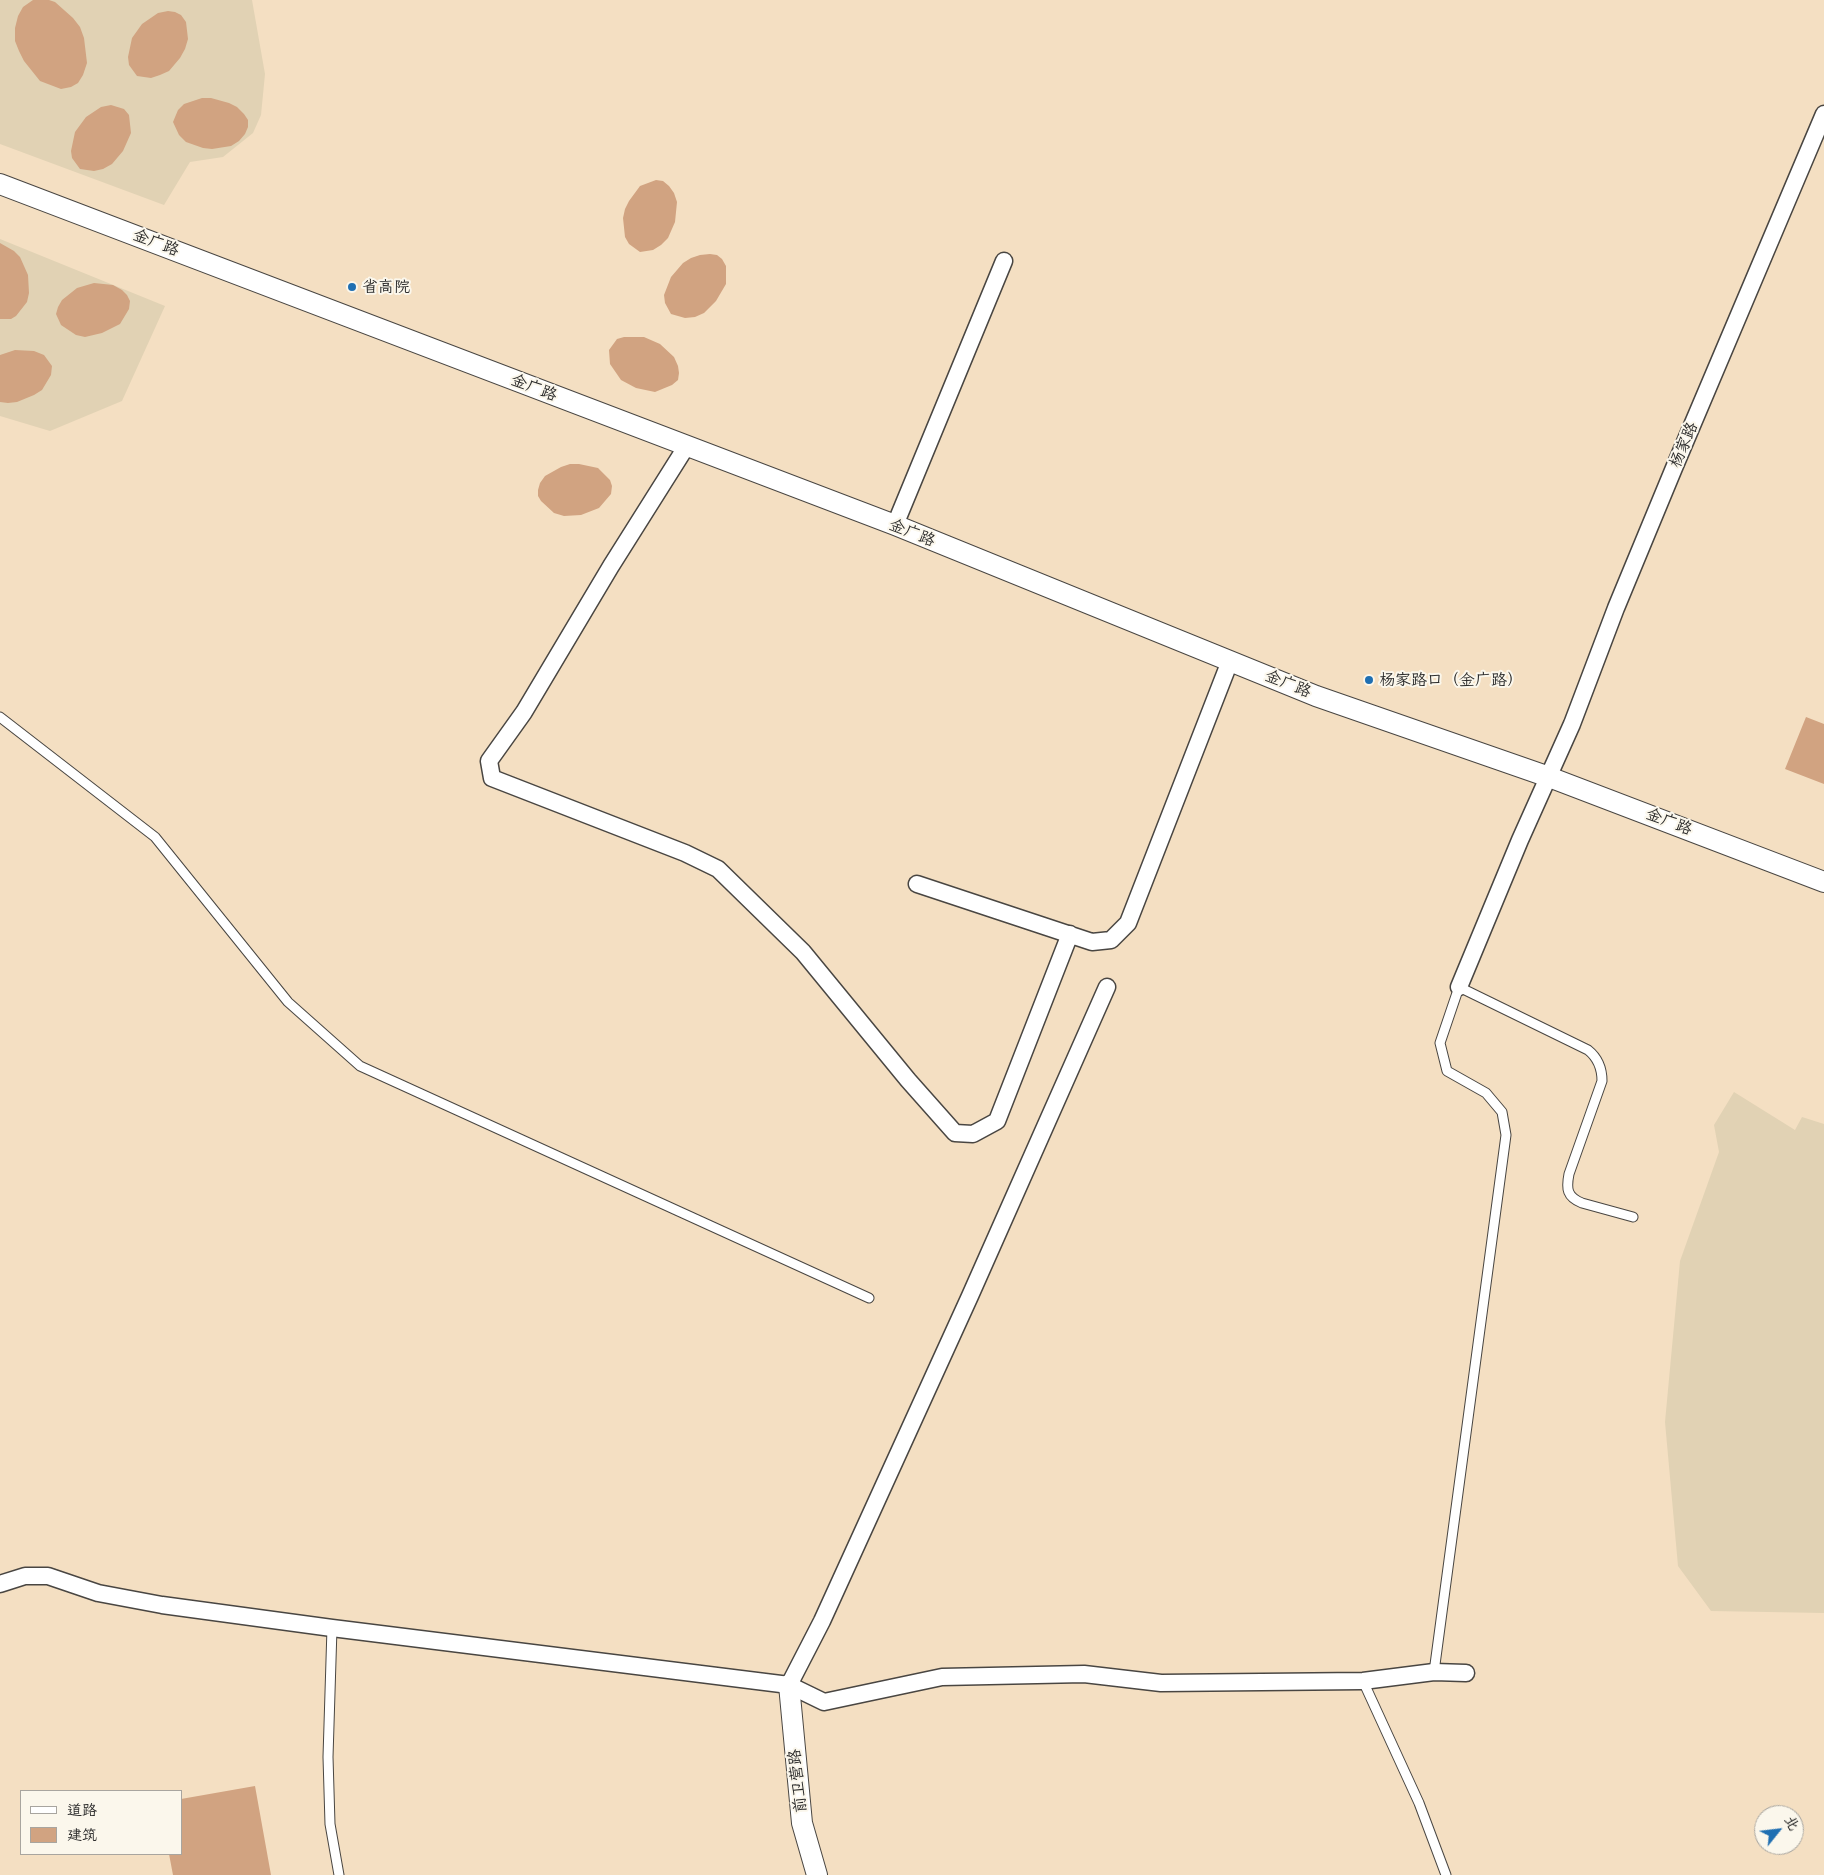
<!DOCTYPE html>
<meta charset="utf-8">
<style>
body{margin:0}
#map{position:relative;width:1824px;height:1875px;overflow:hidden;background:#f4dfc2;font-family:"Comic Neue","LXGW WenKai TC",sans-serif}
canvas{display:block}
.legend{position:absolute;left:20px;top:1790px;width:162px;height:65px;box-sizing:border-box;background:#fbf7ec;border:1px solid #a8a59f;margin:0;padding:6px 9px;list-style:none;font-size:15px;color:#2b2b2b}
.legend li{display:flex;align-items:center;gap:10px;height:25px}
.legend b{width:25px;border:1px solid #a8a59f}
.north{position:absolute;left:1754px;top:1805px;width:50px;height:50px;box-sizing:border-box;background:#fbf7ec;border:1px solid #a8a59f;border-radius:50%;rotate:61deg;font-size:14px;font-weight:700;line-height:20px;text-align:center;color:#2b2b2b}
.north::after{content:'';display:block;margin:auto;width:18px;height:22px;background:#1f6fb2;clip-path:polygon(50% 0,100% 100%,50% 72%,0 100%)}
</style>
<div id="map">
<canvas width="1824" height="1875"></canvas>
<ul class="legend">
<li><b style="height:6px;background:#fff"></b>道路</li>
<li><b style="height:14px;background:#d1a381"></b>建筑</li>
</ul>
<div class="north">北</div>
</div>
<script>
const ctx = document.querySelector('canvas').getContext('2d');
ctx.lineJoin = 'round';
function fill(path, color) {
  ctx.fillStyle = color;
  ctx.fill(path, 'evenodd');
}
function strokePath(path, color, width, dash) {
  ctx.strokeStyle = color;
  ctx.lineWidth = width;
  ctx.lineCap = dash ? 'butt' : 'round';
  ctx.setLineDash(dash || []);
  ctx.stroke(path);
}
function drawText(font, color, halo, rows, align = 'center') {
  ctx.font = font + ' "Comic Neue","LXGW WenKai TC",sans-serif';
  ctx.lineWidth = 4;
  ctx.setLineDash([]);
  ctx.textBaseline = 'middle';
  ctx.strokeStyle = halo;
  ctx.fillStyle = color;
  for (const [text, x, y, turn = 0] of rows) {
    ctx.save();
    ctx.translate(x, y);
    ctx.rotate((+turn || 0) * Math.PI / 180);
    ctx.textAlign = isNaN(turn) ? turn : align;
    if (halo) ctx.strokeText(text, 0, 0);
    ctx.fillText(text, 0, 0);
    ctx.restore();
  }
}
fill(new Path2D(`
 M 0,0 L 252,0 L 265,74 L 261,115 L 253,133 L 223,157 L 190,162 L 164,205 L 0,144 Z
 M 0,239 L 165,306 L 122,401 L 50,431 L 0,416 Z
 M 1734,1092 L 1795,1130 L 1802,1117 L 1824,1124 L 1824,1613 L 1711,1611 L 1678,1566 L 1665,1422 L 1680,1261 L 1719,1152 L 1714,1125 Z`), '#e1d2b4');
fill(new Path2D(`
 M 33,0 L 49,0 L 55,2 L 73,18 L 80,27 L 84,38 L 87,63 L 83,75 L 78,83 L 71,87 L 61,89 L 40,81 L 24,61 L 19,51 L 15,41 L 15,28 L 18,16 L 23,7 Z
 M 168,11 L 175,12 L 181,15 L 186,22 L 188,39 L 185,49 L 180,58 L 169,71 L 160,75 L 151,78 L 137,76 L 129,65 L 128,57 L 132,38 L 142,24 L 158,13 Z
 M 202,98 L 211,98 L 229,103 L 237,107 L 244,114 L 248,120 L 248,127 L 245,134 L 239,141 L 231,146 L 212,149 L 203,148 L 186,142 L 179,135 L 173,122 L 178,110 L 184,104 Z
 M 111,105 L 124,109 L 129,115 L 131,133 L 123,151 L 112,164 L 103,169 L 94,171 L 80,169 L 72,158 L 71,151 L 75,132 L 86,117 L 101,107 Z
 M 656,180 L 663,181 L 669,186 L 674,193 L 677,202 L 675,222 L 668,238 L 661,245 L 653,250 L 640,252 L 629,244 L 625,237 L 623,218 L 625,209 L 629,201 L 640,186 Z
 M 0,243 L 14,251 L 20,257 L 28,275 L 29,293 L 27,302 L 16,316 L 11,319 L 0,319 Z
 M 710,254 L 717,255 L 722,259 L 726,266 L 726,284 L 716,301 L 704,313 L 695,317 L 685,318 L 671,314 L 665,303 L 664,295 L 671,277 L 683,263 L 691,258 L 700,255 Z
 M 94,283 L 113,285 L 122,290 L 127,295 L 130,301 L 129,309 L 120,324 L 102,333 L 85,337 L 76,335 L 61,325 L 56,314 L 58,307 L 62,300 L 77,288 Z
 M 624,337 L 644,337 L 660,344 L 674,357 L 678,366 L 679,373 L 678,380 L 672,385 L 655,392 L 636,388 L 621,380 L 610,364 L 609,350 L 617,339 Z
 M 15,350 L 34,351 L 44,355 L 52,366 L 51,375 L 42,390 L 34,395 L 17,402 L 8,403 L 0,402 L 0,355 Z
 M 570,464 L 579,464 L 598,468 L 610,480 L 612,486 L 611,494 L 599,508 L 581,515 L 564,516 L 554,513 L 541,501 L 538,496 L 538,490 L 540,483 L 545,476 L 561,467 Z
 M 1806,717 L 1824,724 L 1824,784 L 1785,769 Z
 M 255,1786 L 271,1875 L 173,1875 L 169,1854 L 181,1854 L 181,1799 Z`), '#d1a381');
const service = new Path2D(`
 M 0,717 L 155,837 L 288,1002 L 360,1066 L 869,1298
 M 332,1628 L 328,1757 L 330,1824 L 339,1875
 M 1434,1672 L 1506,1135 L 1502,1112 L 1486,1093 L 1447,1071 L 1440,1043 L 1459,987 L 1588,1050 C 1598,1058 1602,1069 1602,1081 L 1569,1174 C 1566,1189 1567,1197 1582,1203 L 1633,1217
 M 1363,1681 L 1419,1803 L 1446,1875`);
const minor = new Path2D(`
 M 686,447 L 611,566 L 524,712 L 489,761 L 492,778 L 685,853 L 718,869 L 803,952 L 908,1080 L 955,1133 L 973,1134 L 997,1121 L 1070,934
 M 895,525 L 1004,261
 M 917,884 L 1092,942 L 1111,940 L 1128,923 L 1230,661
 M 1459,987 L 1520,840 L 1572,724 L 1616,608 L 1674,468 L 1824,114
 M 0,1584 L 25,1576 L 48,1576 L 98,1593 L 162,1605 L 332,1628 L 789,1685 L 824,1702 L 942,1677 L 1084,1674 L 1161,1683 L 1363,1681 L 1434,1672 L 1466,1673
 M 789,1685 L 822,1621 L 970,1296 L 1107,987`);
const tertiary = new Path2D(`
 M 0,184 L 895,525 L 1316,696 L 1549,777 L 1824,882
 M 789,1685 L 802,1823 L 817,1875`);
strokePath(service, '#494642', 11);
strokePath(minor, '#494642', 19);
strokePath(tertiary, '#494642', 22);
strokePath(service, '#fff', 9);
strokePath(minor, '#fff', 16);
strokePath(tertiary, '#fff', 20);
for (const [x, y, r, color] of [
 [352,287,5,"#1f6fb2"],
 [1369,680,5,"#1f6fb2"]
]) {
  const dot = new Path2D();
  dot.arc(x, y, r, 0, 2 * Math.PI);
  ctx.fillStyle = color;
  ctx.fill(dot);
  strokePath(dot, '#fbf7ec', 2);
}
drawText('16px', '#2b2b2b', '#fbf7ec', [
 ["金广路",156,243,21],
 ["金广路",534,388,21],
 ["杨家路",1684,445,-67],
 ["金广路",912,533,22],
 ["金广路",1288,684,22],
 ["金广路",1669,822,21],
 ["前卫营路",798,1781,-96]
]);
drawText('16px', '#2b2b2b', '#fbf7ec', [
 ["省高院",362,287],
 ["杨家路口（金广路）",1379,680]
], 'left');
</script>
